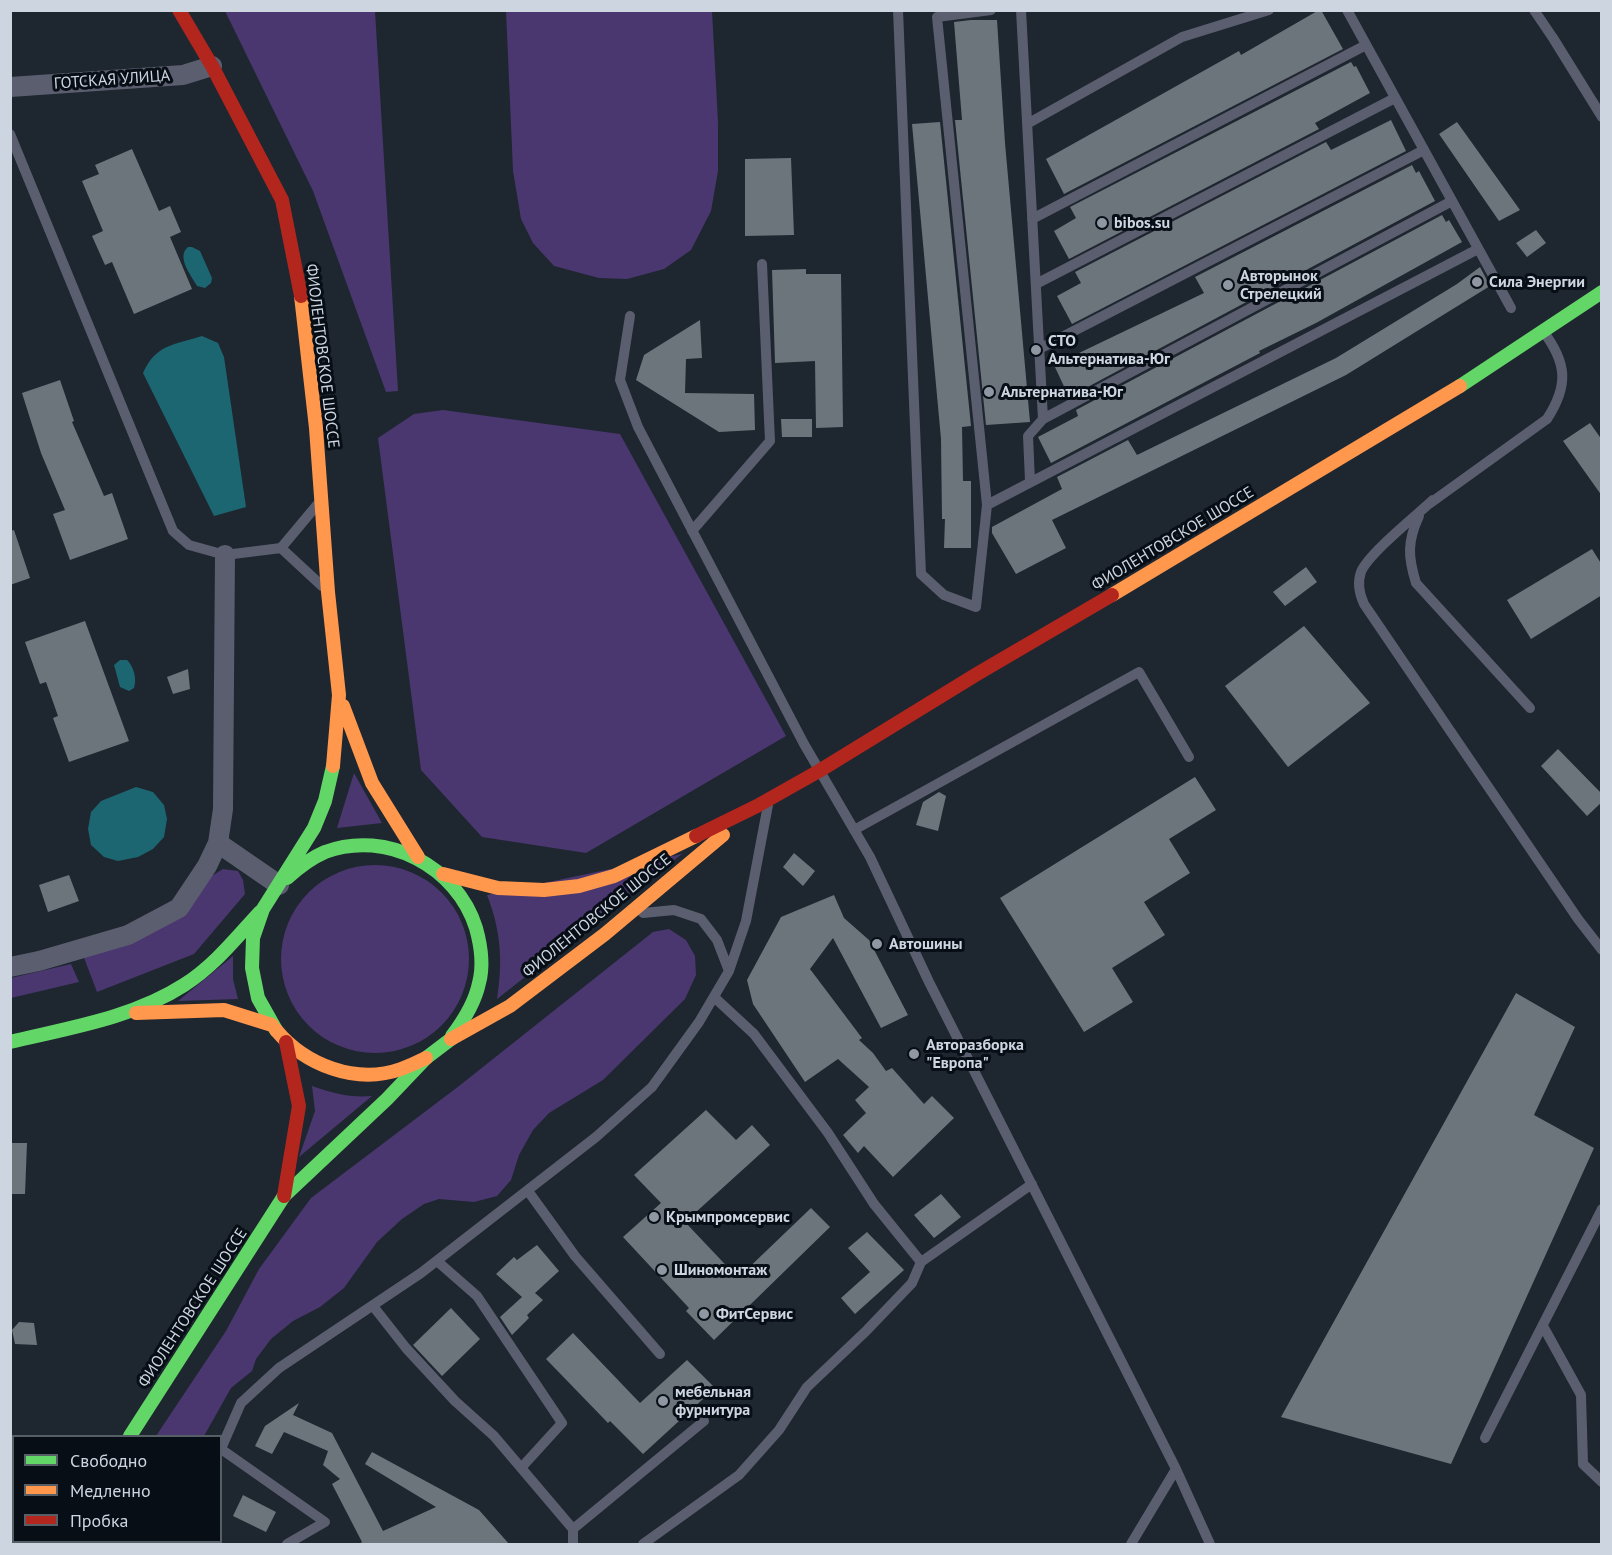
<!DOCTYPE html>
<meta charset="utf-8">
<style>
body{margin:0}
#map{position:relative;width:1612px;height:1555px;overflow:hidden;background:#1e262f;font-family:"PT Sans",sans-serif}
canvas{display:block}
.frame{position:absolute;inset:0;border:12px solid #ccd5e0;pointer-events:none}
.legend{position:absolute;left:12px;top:1435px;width:210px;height:108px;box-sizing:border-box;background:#080e15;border:2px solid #565e66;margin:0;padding:8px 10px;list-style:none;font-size:18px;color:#ccd5e0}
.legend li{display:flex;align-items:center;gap:12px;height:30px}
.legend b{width:30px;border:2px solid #565e66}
</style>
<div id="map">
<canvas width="1612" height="1555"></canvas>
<div class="frame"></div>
<ul class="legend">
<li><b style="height:8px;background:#63d668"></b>Свободно</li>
<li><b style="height:8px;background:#ff974d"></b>Медленно</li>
<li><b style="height:8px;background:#b3261e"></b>Пробка</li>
</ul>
</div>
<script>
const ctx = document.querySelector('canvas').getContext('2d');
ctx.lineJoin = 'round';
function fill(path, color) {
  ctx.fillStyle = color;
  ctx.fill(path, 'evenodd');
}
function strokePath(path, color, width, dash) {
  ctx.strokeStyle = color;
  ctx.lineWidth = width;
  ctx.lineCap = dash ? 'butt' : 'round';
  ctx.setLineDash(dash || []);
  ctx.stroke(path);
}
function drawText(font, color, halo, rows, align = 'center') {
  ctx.font = font + ' "PT Sans",sans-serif';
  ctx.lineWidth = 6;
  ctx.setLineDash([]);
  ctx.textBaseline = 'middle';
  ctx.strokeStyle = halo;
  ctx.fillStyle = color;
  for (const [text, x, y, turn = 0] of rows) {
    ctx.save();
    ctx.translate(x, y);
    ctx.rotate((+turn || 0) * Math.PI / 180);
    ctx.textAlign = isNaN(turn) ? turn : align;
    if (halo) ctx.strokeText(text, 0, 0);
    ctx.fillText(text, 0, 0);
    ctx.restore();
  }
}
fill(new Path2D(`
 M 225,11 L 375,11 L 398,391 L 386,392 L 313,191 Z
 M 506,11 L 712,11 L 718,122 L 718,171 L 711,211 L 691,250 L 664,269 L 627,279 L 599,278 L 554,266 L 533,243 L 521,219 L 513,171 Z
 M 443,410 L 620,434 L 786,736 L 586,853 L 482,837 L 421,770 L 378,438 L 414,414 Z
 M 354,773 L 382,823 L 337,828 Z
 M 682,854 L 497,999 C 503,961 501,931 487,895 Z
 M281 959a94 94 0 1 1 188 0a94 94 0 1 1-188 0Z
 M 223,869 L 238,871 L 243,880 L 245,894 L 194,954 L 97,992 L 83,955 Z
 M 669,929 L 686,940 L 695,956 L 696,975 L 685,999 L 603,1080 L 549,1113 L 533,1130 L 519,1155 L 511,1180 L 497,1196 L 474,1202 L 439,1199 L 424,1204 L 402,1219 L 377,1242 L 344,1288 L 320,1307 L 293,1321 L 271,1339 L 256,1359 L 252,1371 L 231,1388 L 204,1436 L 156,1436 L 226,1331 L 259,1269 L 311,1198 L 459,1086 L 653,932 Z
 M 233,956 L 233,979 L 238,999 L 178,1001 Z
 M 71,964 L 79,982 L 11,998 L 11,978 Z
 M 312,1086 C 333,1093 350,1098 372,1096 L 299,1157 L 315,1111 Z`), '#4a376f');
fill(new Path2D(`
 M 188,247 L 192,247 L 200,251 L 212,278 L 211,283 L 205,288 L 197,286 C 191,275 176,257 188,247 Z
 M 202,336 L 218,343 L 224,357 L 246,507 L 214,516 L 143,373 C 156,344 174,345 202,336 Z
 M 120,660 L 127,660 C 134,667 137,679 134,688 L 129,691 L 120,687 L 114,665 Z
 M 136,787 L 153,792 L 164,805 L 167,819 L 164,837 L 153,849 L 138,857 L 118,861 L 104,857 L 91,845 L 88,829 L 91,812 L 101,801 Z`), '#1c6671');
fill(new Path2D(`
 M 1319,10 L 1321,10 L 1343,49 L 1064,194 L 1046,159 L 1239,51 L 1241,55 Z
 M 971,20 L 997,20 L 1005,143 L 1030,422 L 986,425 L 955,120 L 962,120 L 954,22 Z
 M 1351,62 L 1354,67 L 1356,66 L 1370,93 L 1315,123 L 1319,129 L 1069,259 L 1054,231 L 1076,218 L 1070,207 Z
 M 1391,120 L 1406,151 L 1072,324 L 1057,296 L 1081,283 L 1075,272 L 1326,142 L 1331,150 Z
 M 940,122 L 971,426 L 962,427 L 963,481 L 971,481 L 971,548 L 944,548 L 945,519 L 942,519 L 941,439 L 912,124 Z
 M 1457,122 L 1520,210 L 1499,221 L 1439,134 Z
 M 132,149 L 159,211 L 170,206 L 181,232 L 170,237 L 192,289 L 134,314 L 112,262 L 105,265 L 92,236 L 103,231 L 82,181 L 99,174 L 95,165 Z
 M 791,158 L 794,235 L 745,236 L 745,159 Z
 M 1412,165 L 1416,173 L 1419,171 L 1435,201 L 1069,397 L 1054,365 L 1204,293 L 1195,277 Z
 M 1442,215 L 1446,222 L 1449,220 L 1462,242 L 1316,323 L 1259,351 L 1260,353 L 1051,463 L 1038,437 L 1078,416 L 1076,410 Z
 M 1536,230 L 1546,243 L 1527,257 L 1516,243 Z
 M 1480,267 L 1490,286 L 1346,375 L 1052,520 L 1066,548 L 1016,574 L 992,533 L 992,527 L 1062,489 L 1057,477 L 1128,440 L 1137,455 L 1336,358 L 1457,284 Z
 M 806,269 L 806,274 L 841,274 L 843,427 L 816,428 L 815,361 L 775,363 L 772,270 Z
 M 700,320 L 702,358 L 686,359 L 685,393 L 754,394 L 755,430 L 719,432 L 636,380 L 644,355 Z
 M 60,380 L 74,421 L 72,422 L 104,496 L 112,493 L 128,539 L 70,560 L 53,514 L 65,510 L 41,453 L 22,393 Z
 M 781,419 L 812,419 L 812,437 L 782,437 Z
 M 1590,423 L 1602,440 L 1602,496 L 1563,441 Z
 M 14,530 L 30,578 L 10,585 L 10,531 Z
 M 1592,549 L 1602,565 L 1602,595 L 1531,639 L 1507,600 Z
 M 1306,567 L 1317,582 L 1285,606 L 1273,592 Z
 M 85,621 L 129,741 L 69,762 L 53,718 L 58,716 L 46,682 L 40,684 L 25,642 Z
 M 1304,626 L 1370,703 L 1288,767 L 1225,686 Z
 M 188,669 L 190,689 L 173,694 L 167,677 Z
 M 1558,749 L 1602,794 L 1602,802 L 1587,816 L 1541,766 Z
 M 1195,777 L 1216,810 L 1169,839 L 1190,873 L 1144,902 L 1165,935 L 1112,968 L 1133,1002 L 1084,1032 L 1000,898 Z
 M 939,792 L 946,796 L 938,831 L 916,825 L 923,802 Z
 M 794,853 L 815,871 L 803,886 L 783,867 Z
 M 69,875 L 79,901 L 48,912 L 39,885 Z
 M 834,895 L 844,918 L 869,940 L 908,1015 L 881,1028 L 833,938 L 810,969 L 862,1038 L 859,1040 L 873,1053 L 886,1071 L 892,1068 L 924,1104 L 932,1096 L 954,1118 L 893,1177 L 864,1146 L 858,1153 L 843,1135 L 866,1113 L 855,1100 L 869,1087 L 838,1059 L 805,1082 L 753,1004 L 747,980 L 781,917 Z
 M 1516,993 L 1575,1027 L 1534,1115 L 1594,1148 L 1451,1464 L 1281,1417 Z
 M 706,1110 L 736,1140 L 752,1125 L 770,1145 L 685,1222 L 738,1278 L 811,1208 L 830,1227 L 714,1340 L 686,1311 L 689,1308 L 623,1237 L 661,1203 L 634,1175 Z
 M 10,1143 L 27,1143 L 25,1194 L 10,1194 Z
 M 941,1194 L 961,1217 L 934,1238 L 914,1215 Z
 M 867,1232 L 904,1270 L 855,1314 L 841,1298 L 870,1272 L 848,1248 Z
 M 537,1245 L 559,1271 L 535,1293 L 543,1300 L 527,1315 L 529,1318 L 512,1335 L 500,1317 L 522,1297 L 496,1274 L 514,1257 L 517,1260 Z
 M 451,1308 L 480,1339 L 442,1376 L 413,1345 Z
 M 19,1322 L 34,1323 L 37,1345 L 15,1344 L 12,1330 Z
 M 573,1333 L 640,1403 L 687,1360 L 715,1388 L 643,1454 L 610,1421 L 608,1423 L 546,1359 Z
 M 299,1403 L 293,1415 L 332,1433 L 383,1531 L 436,1507 L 365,1464 L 372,1452 L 479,1510 L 510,1545 L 358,1545 L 362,1542 L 332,1484 L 340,1479 L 323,1465 L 328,1451 L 284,1432 L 272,1454 L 255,1446 L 265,1426 Z
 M 243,1495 L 276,1512 L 266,1532 L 233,1516 Z`), '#6d757c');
strokePath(new Path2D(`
 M 898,10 L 921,574 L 944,595 L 976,607 L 987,505 L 937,17 L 991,10
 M 1021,10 L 1043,419 L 1028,436 L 1030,481
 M 1347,10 L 1511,308
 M 1534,10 L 1553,38 L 1602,117
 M 1027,124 L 1182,37 L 1269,10
 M 10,134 L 173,531 L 189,545 L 225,555 L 281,548 L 317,505
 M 1032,219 L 1366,45
 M 1036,284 L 1395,98
 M 630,316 L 620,380 L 638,427 L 804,744 L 870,857 L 929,982 L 1176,1469 L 1210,1544
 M 1039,349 L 1424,150
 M 1043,419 L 1452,201
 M 1433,500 C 1417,515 1368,554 1361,572 C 1357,583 1359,593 1364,604 L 1578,919 L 1602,950
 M 1429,504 L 1547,419 C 1569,385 1567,363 1543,331
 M 987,505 L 1478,249
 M 1419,516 C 1407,542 1408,557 1416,583 L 1530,708
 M 692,531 L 770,441 L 762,264
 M 281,548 L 322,586
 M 854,830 L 1139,672 L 1189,757
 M 643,913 L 674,910 L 701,919 L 717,940 L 729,971
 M 714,997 L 754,1034 L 828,1133 L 874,1204 L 921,1262
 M 528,1191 L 575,1256 L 660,1354
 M 437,1261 L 477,1296 L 562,1423 L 521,1468
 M 373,1306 L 406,1348 L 455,1401 L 494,1436 L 573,1529 L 573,1544
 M 1543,1326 L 1581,1395 L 1583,1464 L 1602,1482
 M 1485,1438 L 1602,1209
 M 221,1449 L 325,1522 L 287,1544
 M 220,1451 L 241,1403 L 279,1368 L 421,1273 L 596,1137 L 652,1087 L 699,1022 L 729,971 L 746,921 L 768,805
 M 10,1509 L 14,1509
 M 573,1529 L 704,1421
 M 137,1542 L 169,1543 L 170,1542
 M 643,1544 L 739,1475 L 779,1430 L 807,1387 L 867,1330 L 912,1283 L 921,1262 L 1032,1184
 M 1131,1544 L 1176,1469`), '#5b5e6f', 10);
strokePath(new Path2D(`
 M 10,87 L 183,75 L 212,66
 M 218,843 L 279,885
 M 10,967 L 39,961 L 128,935 L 179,908 L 207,866 L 218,843 L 223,809 L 225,555
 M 136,1542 L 137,1544`), '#5b5e6f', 20);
strokePath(new Path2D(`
 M 1460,386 L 1602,292
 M 287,878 C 298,868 311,858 325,852 C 387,829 457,867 476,928 C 481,946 484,965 479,983 C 475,1003 464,1020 452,1036
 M 276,1030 L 258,998 L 252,968 L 253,938 L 263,909 L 314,828 L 325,801 L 333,766
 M 10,1042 C 68,1028 133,1018 184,985 C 214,966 236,938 260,912
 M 130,1436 L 284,1196 L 387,1099 L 426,1058 L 451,1039
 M 63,1544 L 65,1542`), '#63d668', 14);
strokePath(new Path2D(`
 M 301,296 L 316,428 L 328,592 L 339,695 L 333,766
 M 1112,595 L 1460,386
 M 343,706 L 372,783 L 418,857
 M 443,874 L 498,888 L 544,890 L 579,886 L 614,876 L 696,836
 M 136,1013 L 224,1010 L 272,1025
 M 276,1030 C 305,1065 356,1085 401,1069 C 409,1066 418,1062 426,1058
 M 451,1039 L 510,1006 L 605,934 L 723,835`), '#ff974d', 14);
strokePath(new Path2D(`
 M 179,10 L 212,66 L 282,200 L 301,296
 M 696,836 L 757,806 L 819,771 L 977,674 L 1112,595
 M 284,1196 L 299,1106 L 286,1042`), '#b3261e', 14);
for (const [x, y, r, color] of [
 [1102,223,6,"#8f98a2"],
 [1477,282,6,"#8f98a2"],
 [1228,285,6,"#8f98a2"],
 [1036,350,6,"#8f98a2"],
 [989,392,6,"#8f98a2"],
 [877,944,6,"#8f98a2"],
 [914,1054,6,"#8f98a2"],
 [654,1217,6,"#8f98a2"],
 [662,1270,6,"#8f98a2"],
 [704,1314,6,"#8f98a2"],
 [663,1401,6,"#8f98a2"]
]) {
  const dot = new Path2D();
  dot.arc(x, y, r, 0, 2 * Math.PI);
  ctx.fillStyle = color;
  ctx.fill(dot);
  strokePath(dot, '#080e15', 2);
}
drawText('16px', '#ccd5e0', '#080e15', [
 ["ГОТСКАЯ УЛИЦА",112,80,-4],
 ["ФИОЛЕНТОВСКОЕ ШОССЕ",322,356,83],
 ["ФИОЛЕНТОВСКОЕ ШОССЕ",1173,539,-31],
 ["ФИОЛЕНТОВСКОЕ ШОССЕ",597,916,-39],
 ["ФИОЛЕНТОВСКОЕ ШОССЕ",193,1308,-57]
]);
drawText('bold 16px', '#ccd5e0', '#080e15', [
 ["bibos.su",1114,223],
 ["Авторынок",1240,276],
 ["Стрелецкий",1240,294],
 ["Сила Энергии",1489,282],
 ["СТО",1048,341],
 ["Альтернатива-Юг",1048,359],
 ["Альтернатива-Юг",1001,392],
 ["Автошины",889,944],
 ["Авторазборка",926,1045],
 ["\"Европа\"",926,1063],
 ["Крымпромсервис",666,1217],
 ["Шиномонтаж",674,1270],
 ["ФитСервис",716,1314],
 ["мебельная",675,1392],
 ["фурнитура",675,1410]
], 'left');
</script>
